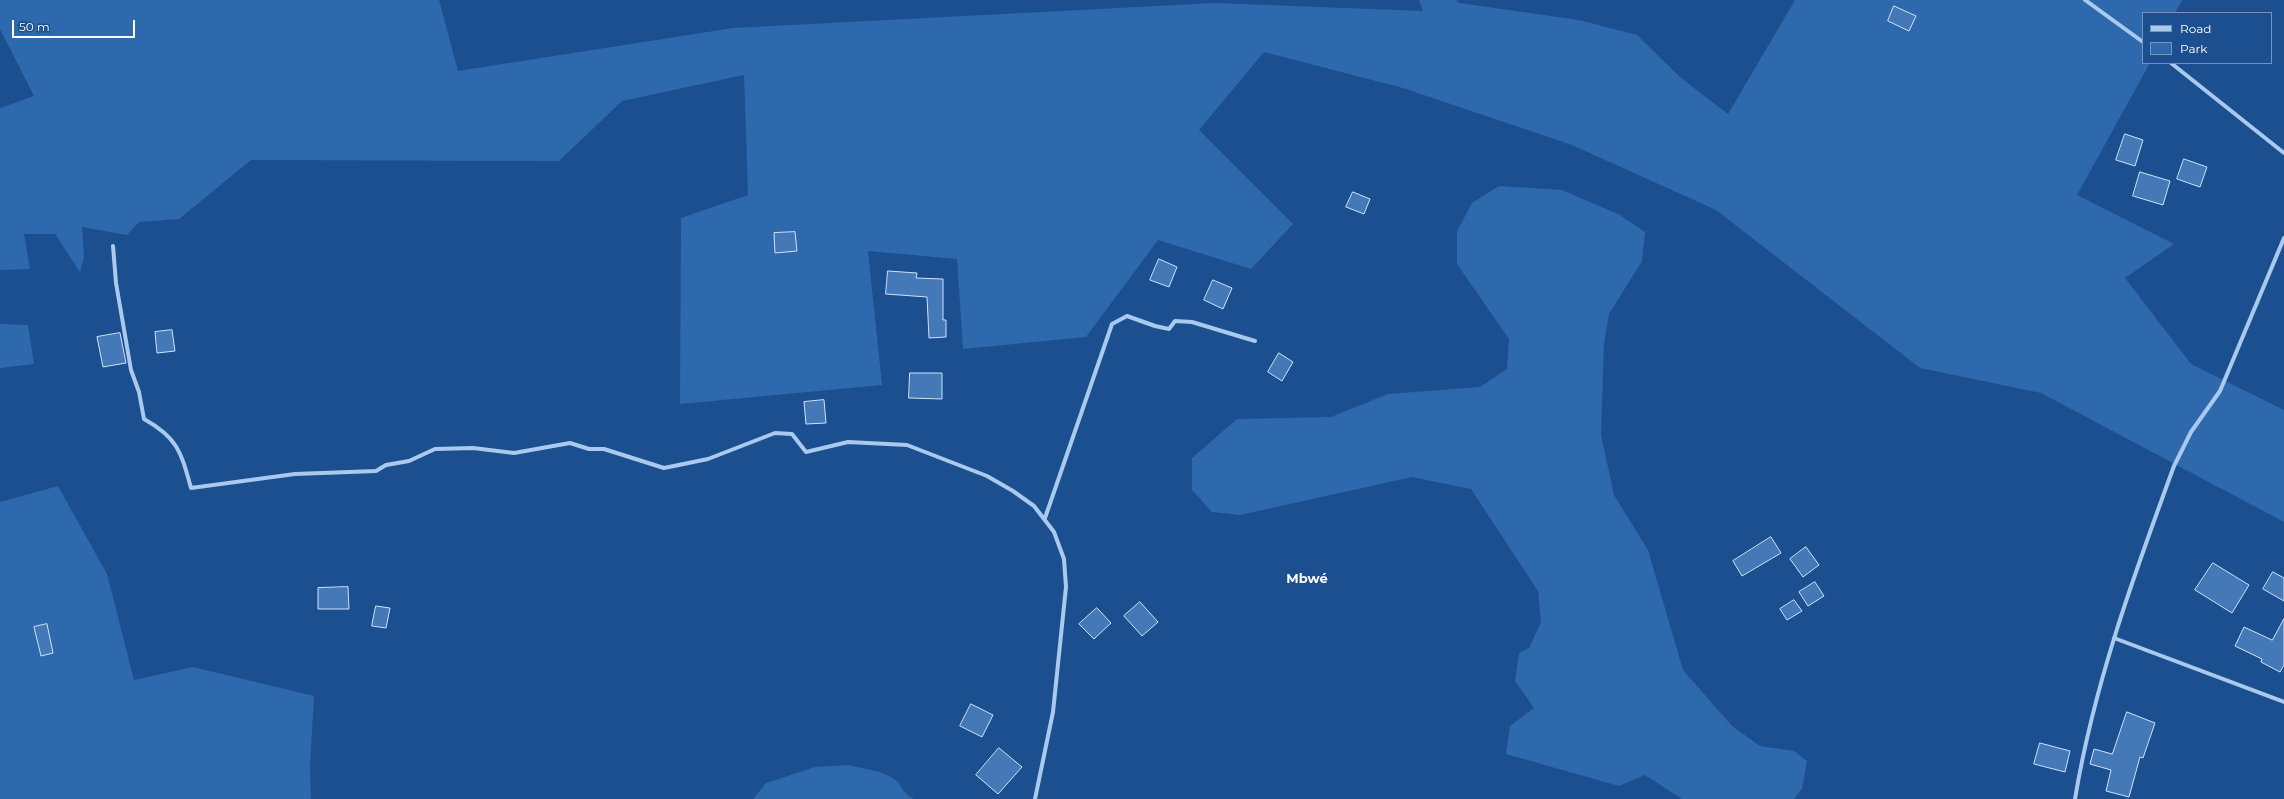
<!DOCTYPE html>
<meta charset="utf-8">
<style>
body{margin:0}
#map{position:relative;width:2284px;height:799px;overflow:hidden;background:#1b4f8f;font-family:Montserrat,sans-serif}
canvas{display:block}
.legend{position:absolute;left:2142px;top:12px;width:130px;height:52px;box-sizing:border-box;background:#1b4f8f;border:1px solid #7695bc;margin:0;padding:5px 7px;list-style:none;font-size:12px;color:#fff}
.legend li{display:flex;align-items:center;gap:8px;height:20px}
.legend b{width:20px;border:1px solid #7695bc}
.scale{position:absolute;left:12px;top:20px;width:123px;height:18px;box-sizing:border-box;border:2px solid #fff;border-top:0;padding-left:5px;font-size:12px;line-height:14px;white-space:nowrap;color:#fff;-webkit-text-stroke:3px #1b4f8f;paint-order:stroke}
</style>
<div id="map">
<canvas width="2284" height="799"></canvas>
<ul class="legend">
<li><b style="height:5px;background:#a9c9ee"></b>Road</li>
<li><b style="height:11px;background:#2e69ad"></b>Park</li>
</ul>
<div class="scale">50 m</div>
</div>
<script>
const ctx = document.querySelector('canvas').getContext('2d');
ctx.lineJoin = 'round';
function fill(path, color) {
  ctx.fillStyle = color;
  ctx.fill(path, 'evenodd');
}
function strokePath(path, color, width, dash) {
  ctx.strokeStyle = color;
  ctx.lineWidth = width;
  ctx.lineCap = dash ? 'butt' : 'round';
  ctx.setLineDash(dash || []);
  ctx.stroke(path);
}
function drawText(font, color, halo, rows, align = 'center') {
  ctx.font = font + ' Montserrat,sans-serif';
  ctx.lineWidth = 3;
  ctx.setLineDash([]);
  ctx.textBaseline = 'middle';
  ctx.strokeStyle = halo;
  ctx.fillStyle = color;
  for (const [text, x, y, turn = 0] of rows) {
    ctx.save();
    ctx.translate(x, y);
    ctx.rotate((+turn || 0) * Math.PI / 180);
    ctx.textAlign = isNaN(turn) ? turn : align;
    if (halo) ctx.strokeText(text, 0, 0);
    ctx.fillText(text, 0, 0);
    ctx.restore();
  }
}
fill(new Path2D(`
 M 0,0 L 439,0 L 458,71 L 733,28 L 1215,3 L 1423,11 L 1419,0 L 1456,0 L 1459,3 L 1579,20 L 1637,35 L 1681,78 L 1728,114 L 1795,0 L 2182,0 L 2175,13 L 2143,13 L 2143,63 L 2150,63 L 2077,195 L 2174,244 L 2125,278 L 2191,364 L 2284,410 L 2284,522 L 2041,393 L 1920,368 L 1716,210 L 1572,145 L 1403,88 L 1264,52 L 1199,130 L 1293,224 L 1251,269 L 1158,240 L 1086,337 L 963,349 L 957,259 L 868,251 L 882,385 L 680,404 L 681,218 L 748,195 L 744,75 L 622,101 L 559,161 L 251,160 L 179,219 L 139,222 L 127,235 L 82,227 L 84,257 L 80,272 L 55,234 L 24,234 L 30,269 L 0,270 L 0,108 L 34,96 L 0,29 Z
 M 1499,186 L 1562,190 L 1620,215 L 1645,232 L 1642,261 L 1609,314 L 1604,343 L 1601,435 L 1614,495 L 1648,550 L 1683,670 L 1732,726 L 1760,746 L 1794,751 L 1807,761 L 1802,789 L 1794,799 L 1682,799 L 1645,775 L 1619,786 L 1506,754 L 1510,726 L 1534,708 L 1515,681 L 1519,653 L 1529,648 L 1541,622 L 1538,591 L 1471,489 L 1412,477 L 1240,515 L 1212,512 L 1192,490 L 1192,458 L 1237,419 L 1331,417 L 1388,394 L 1480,387 L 1507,369 L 1509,339 L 1457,264 L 1457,231 L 1472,203 Z
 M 0,324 L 28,325 L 34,364 L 0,368 Z
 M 58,486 L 107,574 L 134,680 L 193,667 L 314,696 L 310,766 L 311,799 L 0,799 L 0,502 Z
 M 848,765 C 863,769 881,770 894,779 C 902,785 902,793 914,799 L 753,799 L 766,783 L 815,767 Z`), '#2e69ad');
const building = new Path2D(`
 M 1894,6 L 1916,16 L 1909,31 L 1888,21 Z
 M 2125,134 L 2143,140 L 2135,166 L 2116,160 Z
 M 2184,159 L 2207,167 L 2200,187 L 2177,179 Z
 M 2140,172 L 2170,181 L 2163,205 L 2133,196 Z
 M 1353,192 L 1370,199 L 1364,214 L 1346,207 Z
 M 795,232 L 797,251 L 775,253 L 774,233 Z
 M 1159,259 L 1177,267 L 1169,287 L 1150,280 Z
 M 888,271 L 917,273 L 916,278 L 943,279 L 943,320 L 946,320 L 946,337 L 929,338 L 927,297 L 886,294 Z
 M 1213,280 L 1232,288 L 1223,309 L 1204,300 Z
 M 172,330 L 175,351 L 157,353 L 155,332 Z
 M 120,333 L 126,363 L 103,367 L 97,337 Z
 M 1279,353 L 1293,362 L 1282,381 L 1268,372 Z
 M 910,373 L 942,373 L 942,399 L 909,398 Z
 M 824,400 L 826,423 L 806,424 L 804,402 Z
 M 1771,537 L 1781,553 L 1742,576 L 1733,561 Z
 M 1806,547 L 1819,565 L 1803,577 L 1790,559 Z
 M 2213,563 L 2249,585 L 2232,613 L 2195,590 Z
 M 2273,572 L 2284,578 L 2284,601 L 2263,589 Z
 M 1815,582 L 1824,596 L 1808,606 L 1799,592 Z
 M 348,587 L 349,609 L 318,609 L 318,588 Z
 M 1794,600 L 1802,611 L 1787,620 L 1780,609 Z
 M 1140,602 L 1158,622 L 1142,636 L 1124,616 Z
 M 376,606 L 390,608 L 386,628 L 372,626 Z
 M 1097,608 L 1111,623 L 1094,639 L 1079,624 Z
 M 2284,619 L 2284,665 L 2280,672 L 2261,662 L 2262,659 L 2235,646 L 2244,627 L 2272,640 Z
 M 47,624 L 53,653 L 41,656 L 34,627 Z
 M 971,704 L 993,715 L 982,737 L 960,726 Z
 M 2127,712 L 2155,723 L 2143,758 L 2140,757 L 2129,797 L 2106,791 L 2111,770 L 2090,764 L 2094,749 L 2112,754 Z
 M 2040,743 L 2070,751 L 2065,772 L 2034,764 Z
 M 999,748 L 1022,767 L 998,794 L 976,775 Z`);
fill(building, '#4478b7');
strokePath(building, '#cfe3fa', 1);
strokePath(new Path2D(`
 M 2085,0 L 2143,42
 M 2171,63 L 2284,153
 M 113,246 L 116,283 L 131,370 L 139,392 L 144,419 C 178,438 181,452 191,488 L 295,474 L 376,471 L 386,465 L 409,461 L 435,449 L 473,448 L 514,453 L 570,443 L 589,449 L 604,449 L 664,468 L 708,459 L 775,433 L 792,434 L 806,452 L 848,442 L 907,445 L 987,476 L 1013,491 L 1034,506 L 1054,532 L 1064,559 L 1066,587 L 1053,712 L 1035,799
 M 1045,518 L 1112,324 L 1127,316 L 1155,326 L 1169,329 L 1175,321 L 1192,322 L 1255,341
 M 2114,638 L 2284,702
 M 2075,799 C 2094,684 2134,575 2174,466 L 2191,432 L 2220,391 L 2284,238`), '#a9c9ee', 4);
drawText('bold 13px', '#fff', '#1b4f8f', [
 ["Mbwé",1307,579]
]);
</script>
